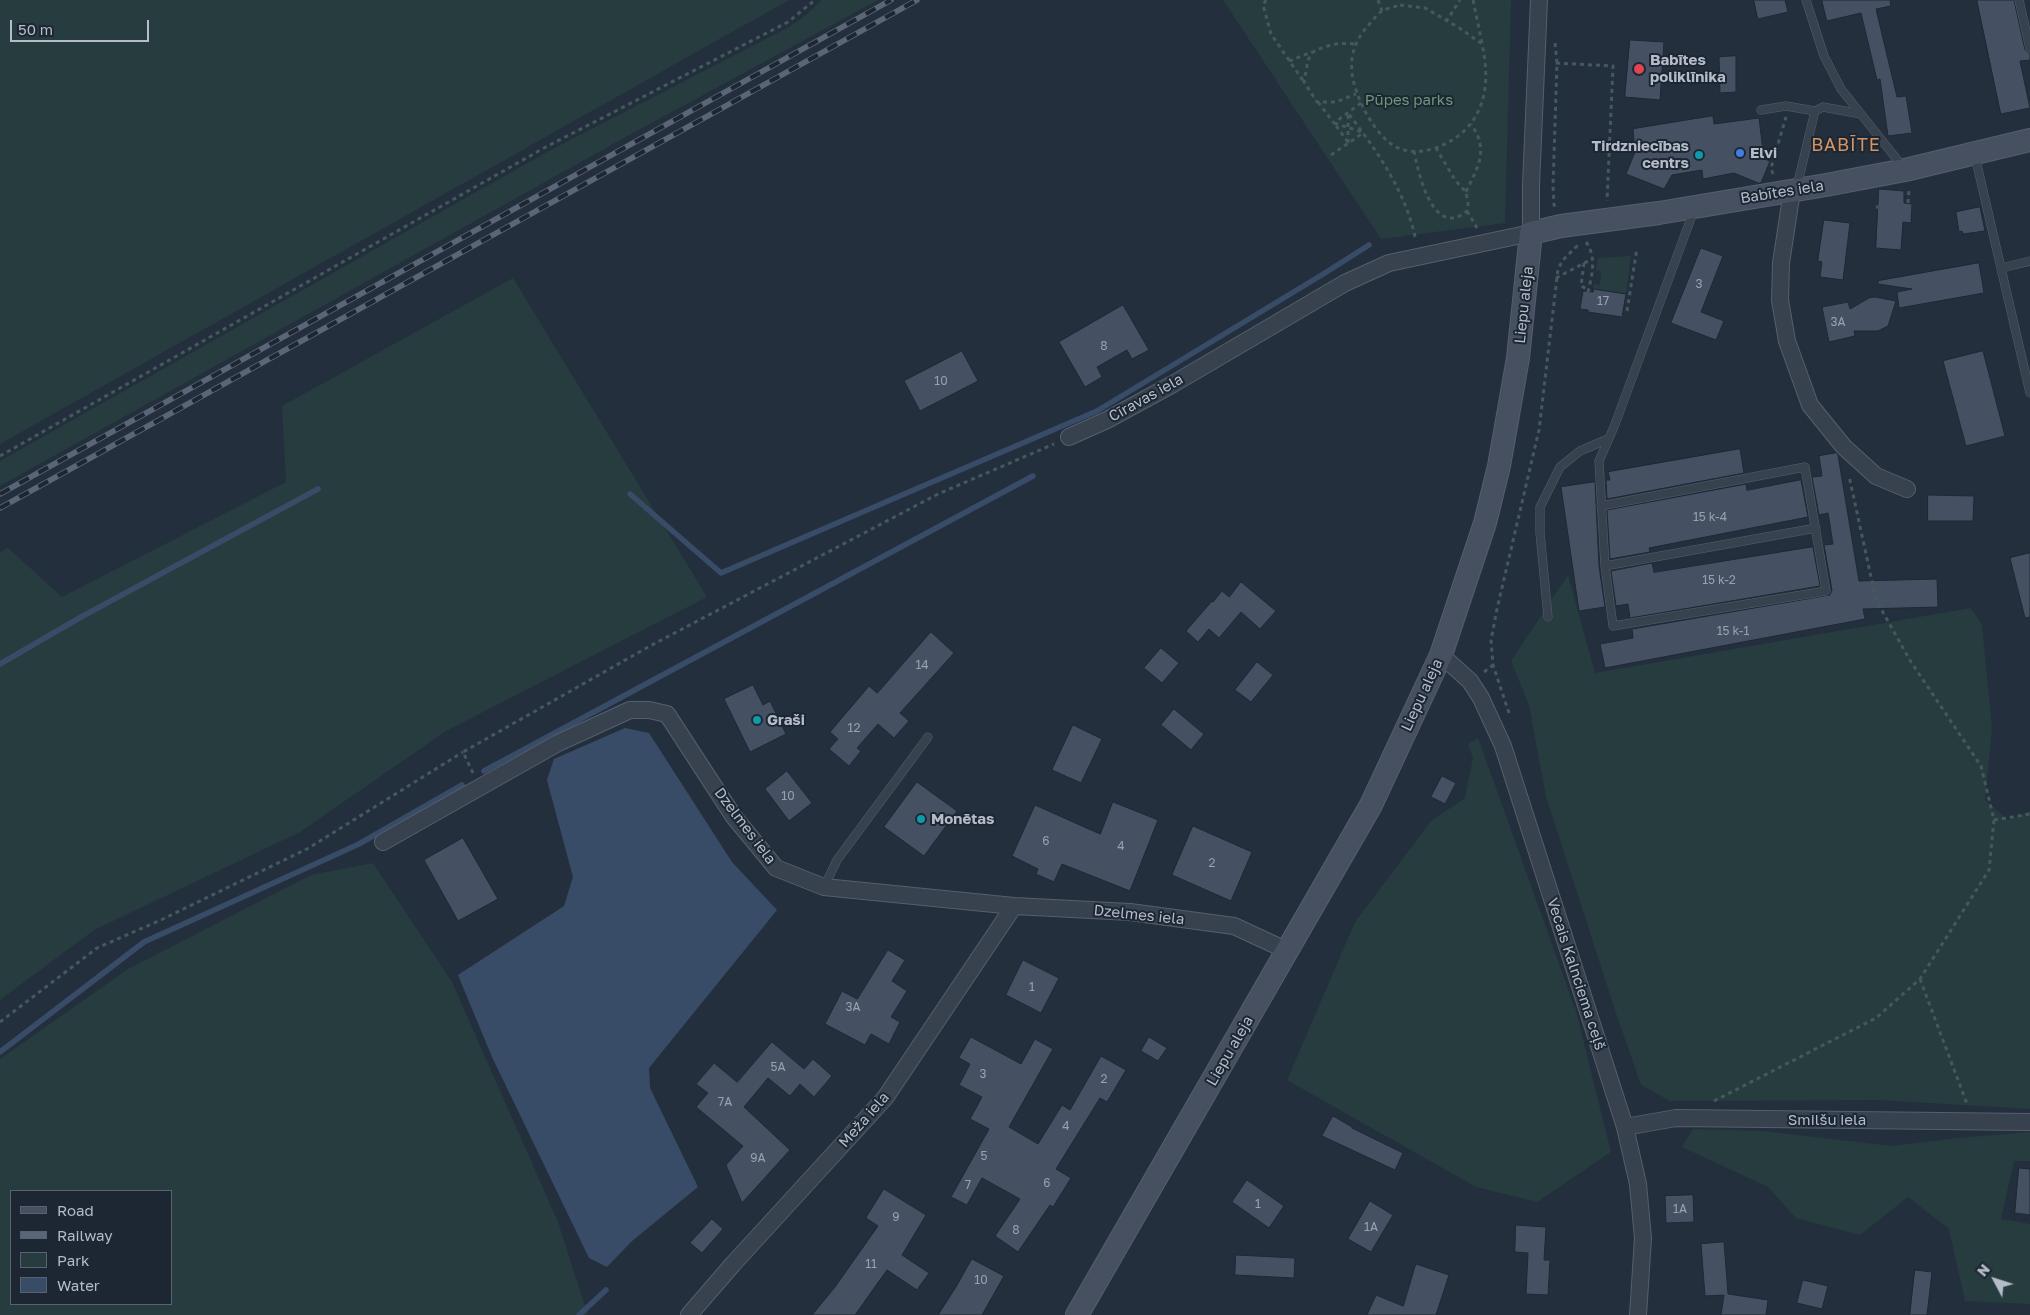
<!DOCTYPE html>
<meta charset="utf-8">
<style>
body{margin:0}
#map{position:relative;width:2030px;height:1315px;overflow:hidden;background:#242f3e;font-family:"Golos Text",sans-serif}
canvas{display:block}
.legend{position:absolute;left:10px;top:1190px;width:162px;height:115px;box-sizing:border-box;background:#1d2633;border:1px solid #59626f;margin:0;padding:6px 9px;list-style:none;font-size:15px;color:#b4bcc9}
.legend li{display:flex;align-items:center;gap:10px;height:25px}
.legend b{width:25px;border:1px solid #59626f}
.north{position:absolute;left:1970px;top:1255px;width:50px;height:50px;-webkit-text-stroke:4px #1d2633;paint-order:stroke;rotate:310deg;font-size:14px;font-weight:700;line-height:20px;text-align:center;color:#b4bcc9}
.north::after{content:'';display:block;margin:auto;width:18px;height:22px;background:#b4bcc9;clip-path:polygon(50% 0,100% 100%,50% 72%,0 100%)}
.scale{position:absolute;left:10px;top:20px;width:139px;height:22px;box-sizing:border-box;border:2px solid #b4bcc9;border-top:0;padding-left:6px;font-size:15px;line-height:18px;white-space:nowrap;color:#b4bcc9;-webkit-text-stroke:4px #1d2633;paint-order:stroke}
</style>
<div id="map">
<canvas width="2030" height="1315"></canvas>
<ul class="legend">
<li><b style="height:6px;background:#465061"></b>Road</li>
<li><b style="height:6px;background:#5a6575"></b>Railway</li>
<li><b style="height:14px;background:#263c3f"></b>Park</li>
<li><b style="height:14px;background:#394c67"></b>Water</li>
</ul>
<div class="north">N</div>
<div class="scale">50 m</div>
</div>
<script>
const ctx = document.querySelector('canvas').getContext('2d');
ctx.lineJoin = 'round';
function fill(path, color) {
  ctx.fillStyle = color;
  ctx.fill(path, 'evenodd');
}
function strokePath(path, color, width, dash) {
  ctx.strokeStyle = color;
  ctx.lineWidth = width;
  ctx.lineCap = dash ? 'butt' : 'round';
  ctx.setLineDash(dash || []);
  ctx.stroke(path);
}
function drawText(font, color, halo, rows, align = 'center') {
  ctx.font = font + ' "Golos Text",sans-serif';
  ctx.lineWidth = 4;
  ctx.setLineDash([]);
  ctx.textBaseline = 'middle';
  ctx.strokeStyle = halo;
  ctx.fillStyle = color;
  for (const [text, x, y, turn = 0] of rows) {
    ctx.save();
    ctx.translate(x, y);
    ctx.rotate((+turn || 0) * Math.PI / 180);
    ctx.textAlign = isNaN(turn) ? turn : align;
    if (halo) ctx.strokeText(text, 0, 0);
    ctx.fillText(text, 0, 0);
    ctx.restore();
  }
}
fill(new Path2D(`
 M 0,0 L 789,0 L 0,444 Z
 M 822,0 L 878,0 L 613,144 L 0,486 L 0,461 L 547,152 L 791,26 L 807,14 Z
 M 1223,0 L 1511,0 L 1505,223 L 1381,239 Z
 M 1631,256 L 1626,294 L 1593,289 L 1594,284 L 1600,285 L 1601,271 L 1596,270 L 1598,258 Z
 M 513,278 L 707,597 L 446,731 L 300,832 L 94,930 L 0,1000 L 0,552 L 8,548 L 62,597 L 286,482 L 282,406 Z
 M 1568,575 L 1595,673 L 1971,608 L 1982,625 L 1992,728 L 1985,800 L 2008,820 L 2030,811 L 2030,1109 L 1879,1100 L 1670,1101 L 1641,1085 L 1616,1013 L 1546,797 L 1529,705 L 1511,661 Z
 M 1478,738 L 1576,1011 L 1611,1152 L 1537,1202 L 1476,1187 L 1287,1080 L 1355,922 L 1431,821 L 1465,798 L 1473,758 L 1468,744 Z
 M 373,863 L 452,982 L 558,1222 L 588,1315 L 0,1315 L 0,1059 L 128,969 L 311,875 ZM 11,1191 L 171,1191 L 171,1304 L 11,1304 Z
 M 1693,1129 L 1762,1131 L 1892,1146 L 1958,1138 L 2030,1132 L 2030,1161 L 2014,1161 L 2001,1219 L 2030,1224 L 2030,1304 L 1965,1301 L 1949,1229 L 1908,1197 L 1860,1235 L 1796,1218 L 1768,1187 L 1682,1147 Z`), '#263c3f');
fill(new Path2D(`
 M 625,728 L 649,733 L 732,862 L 777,910 L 649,1068 L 650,1088 L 698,1187 L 632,1241 L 607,1267 L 589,1258 L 492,1057 L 458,975 L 564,906 L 573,877 L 547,780 L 554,759 Z`), '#394c67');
strokePath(new Path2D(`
 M 630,494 L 721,573 L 1097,411 L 1320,276 L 1369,245
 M 0,664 L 81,617 L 318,489
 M 484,771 L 1033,476
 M 0,1052 L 144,942 L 359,844 L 462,785
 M 579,1315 L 606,1290`), '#394c67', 5.5);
const building = new Path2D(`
 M 1754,0 L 1785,0 L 1788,12 L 1758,19 Z
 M 1822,0 L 1890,0 L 1891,6 L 1876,9 L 1897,97 L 1906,96 L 1912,133 L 1888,136 L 1880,79 L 1877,80 L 1861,13 L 1827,21 Z
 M 1977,0 L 2014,0 L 2025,50 L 2030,54 L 2030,60 L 2020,61 L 2030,108 L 2001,114 Z
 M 1630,40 L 1664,42 L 1660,100 L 1625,97 Z
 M 1736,56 L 1736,92 L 1720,93 L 1719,57 Z
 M 1713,116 L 1714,124 L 1759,118 L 1764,159 L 1770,161 L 1761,183 L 1758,183 L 1734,173 L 1703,179 L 1702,170 L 1672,175 L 1664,189 L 1626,174 L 1635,152 L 1633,129 Z
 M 1879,189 L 1904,191 L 1904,203 L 1912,204 L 1911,223 L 1903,222 L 1901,250 L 1876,248 Z
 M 1980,207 L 1985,231 L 1963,234 L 1962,231 L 1959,232 L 1956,212 Z
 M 1824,220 L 1850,223 L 1843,280 L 1820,277 L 1822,262 L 1818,261 Z
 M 1701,248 L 1723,256 L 1701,312 L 1724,321 L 1716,340 L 1671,323 Z
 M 1979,263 L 1984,293 L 1899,308 L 1897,292 L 1912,289 L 1878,284 L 1878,281 Z
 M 1593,289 L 1626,294 L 1622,317 L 1588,312 L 1588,310 L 1580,309 L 1583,291 L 1593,292 Z
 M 1875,297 L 1896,301 L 1888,326 L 1878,331 L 1854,331 L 1855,336 L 1829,342 L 1822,307 L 1848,302 L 1850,309 L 1869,298 Z
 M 1123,305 L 1149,350 L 1132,359 L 1127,350 L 1097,367 L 1102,377 L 1085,387 L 1059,342 Z
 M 962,351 L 978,381 L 920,411 L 904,381 Z
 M 1983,351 L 2005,436 L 1966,446 L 1943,361 Z
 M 1740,449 L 1744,473 L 1607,499 L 1606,480 L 1610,480 L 1608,472 Z
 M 1836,453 L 1838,455 L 1859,581 L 1937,579 L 1938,607 L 1863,609 L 1865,619 L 1605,668 L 1600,644 L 1633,638 L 1632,629 L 1830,595 L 1832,590 L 1824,545 L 1833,544 L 1828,513 L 1819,515 L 1812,477 L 1822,476 L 1819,456 Z
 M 1801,480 L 1808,517 L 1649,548 L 1650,552 L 1610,559 L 1607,510 L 1746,484 L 1747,490 Z
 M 1595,482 L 1599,566 L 1605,607 L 1579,611 L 1561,487 Z
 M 1928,495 L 1974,496 L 1973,521 L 1928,521 Z
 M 1813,547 L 1820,586 L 1630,618 L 1628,604 L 1616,606 L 1611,571 L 1652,563 L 1654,572 Z
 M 2030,553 L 2030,617 L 2025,618 L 2010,558 Z
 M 1241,582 L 1276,611 L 1260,629 L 1241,612 L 1219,638 L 1209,629 L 1198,642 L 1186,631 L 1212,601 L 1213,602 L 1222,591 L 1229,597 Z
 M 931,632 L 954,653 L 900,713 L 909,721 L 894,738 L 878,724 L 857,748 L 861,751 L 849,766 L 829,749 L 838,739 L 830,732 L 869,686 L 877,693 Z
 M 1161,648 L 1179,663 L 1162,683 L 1144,668 Z
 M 1257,662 L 1273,675 L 1251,702 L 1235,690 Z
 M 753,685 L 763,705 L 770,701 L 786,734 L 750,752 L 724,699 Z
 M 1174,709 L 1204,734 L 1191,750 L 1161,725 Z
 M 1073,725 L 1102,739 L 1081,783 L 1052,770 Z
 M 787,771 L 812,803 L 789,821 L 765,789 Z
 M 1442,776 L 1456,783 L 1445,804 L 1431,797 Z
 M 917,782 L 957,811 L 924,856 L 884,827 Z
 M 1113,802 L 1158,820 L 1130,891 L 1062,864 L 1054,882 L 1036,874 L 1038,869 L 1012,856 L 1035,805 L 1100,834 Z
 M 1193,826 L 1252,852 L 1231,901 L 1172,875 Z
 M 463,838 L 498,899 L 458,921 L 424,860 Z
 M 888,950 L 905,960 L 892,981 L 907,991 L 891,1017 L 900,1022 L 889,1044 L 871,1034 L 865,1045 L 825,1024 L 842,991 L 857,999 Z
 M 1023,960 L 1059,978 L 1041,1013 L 1006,995 Z
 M 971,1037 L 1021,1064 L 1035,1039 L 1053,1049 L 1009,1127 L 1038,1144 L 1062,1105 L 1070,1110 L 1101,1056 L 1126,1070 L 1107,1102 L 1100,1098 L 1056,1169 L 1071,1178 L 1053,1207 L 1050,1205 L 1018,1252 L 995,1236 L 1020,1199 L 982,1178 L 967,1205 L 951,1197 L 989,1129 L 970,1119 L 982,1097 L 959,1085 L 970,1064 L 959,1058 Z
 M 1149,1037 L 1167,1048 L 1158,1061 L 1141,1051 Z
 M 772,1042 L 804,1069 L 813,1059 L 832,1076 L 814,1097 L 800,1084 L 790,1096 L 768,1078 L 744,1107 L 790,1150 L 742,1203 L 726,1165 L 743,1146 L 696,1107 L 708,1093 L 696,1084 L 714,1063 L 737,1082 Z
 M 1333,1116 L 1352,1127 L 1352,1128 L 1403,1153 L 1395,1170 L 1322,1136 Z
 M 2019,1168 L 2030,1169 L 2030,1215 L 2015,1213 Z
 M 1247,1180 L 1284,1206 L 1269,1228 L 1232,1202 Z
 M 884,1189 L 926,1215 L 902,1255 L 929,1273 L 917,1290 L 887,1270 L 855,1315 L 812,1315 L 835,1287 L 878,1226 L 866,1218 Z
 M 1693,1195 L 1694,1222 L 1666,1223 L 1665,1196 Z
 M 1370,1201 L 1393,1215 L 1371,1252 L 1348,1239 Z
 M 712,1219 L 723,1229 L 702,1253 L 690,1243 Z
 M 1516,1225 L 1546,1227 L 1544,1260 L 1550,1260 L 1548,1295 L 1526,1294 L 1528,1253 L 1515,1252 Z
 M 1724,1242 L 1728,1294 L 1768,1300 L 1766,1315 L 1721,1315 L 1724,1295 L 1705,1296 L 1701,1244 Z
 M 1236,1255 L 1295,1258 L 1294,1278 L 1235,1275 Z
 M 972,1259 L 1004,1276 L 982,1315 L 938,1315 L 956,1287 Z
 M 1416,1264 L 1449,1275 L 1436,1315 L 1367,1315 L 1376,1295 L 1403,1306 Z
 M 1915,1270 L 1932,1272 L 1927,1315 L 1910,1315 Z
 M 1803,1280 L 1828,1286 L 1822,1309 L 1797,1303 Z`);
fill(building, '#455162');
strokePath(building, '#1f2835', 1);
const lane = new Path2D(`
 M 1806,0 L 1824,56 L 1841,89 L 1903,167
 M 2019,0 L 2030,49
 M 1761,110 L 1786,106 L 1815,111
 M 1975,156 L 2030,393
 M 1794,187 L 1799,178 L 1815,111 L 1823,107 L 1861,114
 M 2001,268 L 2030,261
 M 1601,506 L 1805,467 L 1826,591 L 1613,626 L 1605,566 L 1599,461 L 1614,427 L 1694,210
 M 1605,566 L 1816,528
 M 1548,617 L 1540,533 L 1540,507 L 1560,467 L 1580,451 L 1608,439
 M 824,887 L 837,860 L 928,737`);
const street = new Path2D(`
 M 1792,191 L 1781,263 L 1780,300 L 1787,341 L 1810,405 L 1844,447 L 1876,476 L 1907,489
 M 1069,437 L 1107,420 L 1173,384 L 1345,283 L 1389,263 L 1531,233 L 1531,185 L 1539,0
 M 1441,655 L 1470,681 L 1481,698 L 1503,746 L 1625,1127 L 1638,1184 L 1643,1238 L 1638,1315
 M 383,842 L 558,743 L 630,710 L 649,710 L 667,714 L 734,817 L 776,868 L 824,887 L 1014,906 L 1130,912 L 1234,926 L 1288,951
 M 1625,1127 L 1676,1118 L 2030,1122
 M 689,1315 L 733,1264 L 885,1098 L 1014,906`);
const secondary = new Path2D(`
 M 1077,1315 L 1371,805 L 1441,655 L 1485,523 L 1499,466 L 1518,358 L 1531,233 L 1561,226 L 1659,213 L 1826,185 L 1905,170 L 2030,140`);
strokePath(lane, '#565f6c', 9);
strokePath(street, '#565f6c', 18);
strokePath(secondary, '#565f6c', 24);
strokePath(new Path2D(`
 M 1266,0 L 1263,5 L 1271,34 L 1304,82
 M 1378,0 L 1382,11
 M 1473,0 L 1482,43
 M 1400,5 L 1425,8 L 1458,27 L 1482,44 C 1489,75 1488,109 1463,132 C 1446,147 1418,158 1396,147 C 1383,140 1373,125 1366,113 C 1351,84 1343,56 1366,28 C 1371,23 1376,15 1382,11 C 1387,8 1394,7 1400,5 Z
 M 1446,22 L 1460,0
 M 1555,43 L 1557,63 L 1553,186 L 1554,205 L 1556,208
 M 1354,44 C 1340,42 1326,45 1313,52 L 1308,60 L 1304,82 L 1317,102 L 1336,102 L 1356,94
 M 1289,61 L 1312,52
 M 1556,63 L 1613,66 L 1607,201
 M 1318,102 L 1334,123 L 1361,103
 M 1348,142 L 1334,123 L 1362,132
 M 1348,143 L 1348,113 C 1378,152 1406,192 1416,241
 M 1414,151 C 1418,172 1433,240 1467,211 L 1468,203 L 1466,192 L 1455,180 L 1436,148
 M 1331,155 L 1363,133
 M 1773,174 L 1771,168 L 1786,117
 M 1466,192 C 1477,168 1490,151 1471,124
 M 1908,203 L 1909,189
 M 1876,207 L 1878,207
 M 1467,211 L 1477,228
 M 1586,242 C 1597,257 1592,275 1588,292
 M 1584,263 L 1581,286 L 1589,290
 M 1556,278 L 1592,259
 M 1627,311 L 1637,248
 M 0,456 L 544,148 L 788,22 L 815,0
 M 1484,672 L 1493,665
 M 1509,713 L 1493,665 L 1491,640 L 1497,609 L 1539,430 L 1558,269 L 1563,260 L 1579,244
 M 473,773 L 463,752 L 650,646 L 938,494 L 1054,444
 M 1994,820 L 2030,814
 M 1920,979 L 1967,1104
 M 0,1022 L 97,948 L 163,919 L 307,849 L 463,752
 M 1714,1101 L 1876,1018 L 1920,979 L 1989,870 L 1994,820 L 1981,766 L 1911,662 L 1876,600 L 1849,476`), '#44595c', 3, [4, 4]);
strokePath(lane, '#38414e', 8);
strokePath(street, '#38414e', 16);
strokePath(secondary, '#465061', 22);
const rail = new Path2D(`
 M 0,494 L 891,0
 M 0,508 L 917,0`);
strokePath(rail, '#5a6575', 5.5);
strokePath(rail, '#1d2633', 4, [11]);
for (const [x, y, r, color] of [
 [1639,69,6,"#e0444e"],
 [1740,153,5,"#3f7fe0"],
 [1699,155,5,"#0f9aa8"],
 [757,720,5,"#0f9aa8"],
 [921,819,5,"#0f9aa8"]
]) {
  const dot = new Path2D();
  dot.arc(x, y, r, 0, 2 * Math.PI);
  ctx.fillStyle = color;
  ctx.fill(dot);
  strokePath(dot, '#1d2633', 2);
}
drawText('12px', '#98a1af', null, [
 ["3",1699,284],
 ["17",1603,301],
 ["3A",1838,322],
 ["8",1104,346],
 ["10",941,381],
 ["15 k-4",1710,517],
 ["15 k-2",1719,580],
 ["15 k-1",1733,631],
 ["14",922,665],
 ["12",854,728],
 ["10",788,796],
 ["6",1046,841],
 ["4",1121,846],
 ["2",1212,863],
 ["1",1032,987],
 ["3A",853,1007],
 ["5A",778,1067],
 ["3",983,1074],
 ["2",1104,1079],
 ["7A",725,1102],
 ["4",1066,1126],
 ["5",984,1156],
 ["9A",758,1158],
 ["6",1047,1183],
 ["7",968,1185],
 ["1",1258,1204],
 ["1A",1680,1209],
 ["9",896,1217],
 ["1A",1371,1227],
 ["8",1016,1230],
 ["11",871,1264],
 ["10",981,1280]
]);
drawText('bold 15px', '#b4bcc9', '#1d2633', [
 ["Babītes",1650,60],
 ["poliklīnika",1650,77],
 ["Tirdzniecības",1689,146,"right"],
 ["centrs",1689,163,"right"],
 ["Elvi",1750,153],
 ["Graši",767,720],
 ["Monētas",931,819]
], 'left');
drawText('15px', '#6b9a76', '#1d2633', [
 ["Pūpes parks",1409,100]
]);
drawText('15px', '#b4bcc9', '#1d2633', [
 ["Babītes iela",1782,192,-9],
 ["Liepu aleja",1524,305,-84],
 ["Cīravas iela",1146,398,-29],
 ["Liepu aleja",1422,695,-65],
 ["Dzelmes iela",745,826,53],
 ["Dzelmes iela",1139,915,6],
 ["Vecais Kalnciema ceļš",1576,974,72],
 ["Liepu aleja",1230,1051,-60],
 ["Meža iela",864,1120,-49],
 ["Smilšu iela",1827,1120]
]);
ctx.letterSpacing = '1px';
drawText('18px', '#d59563', '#1d2633', [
 ["BABĪTE",1846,145]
]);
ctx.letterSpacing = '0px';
</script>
